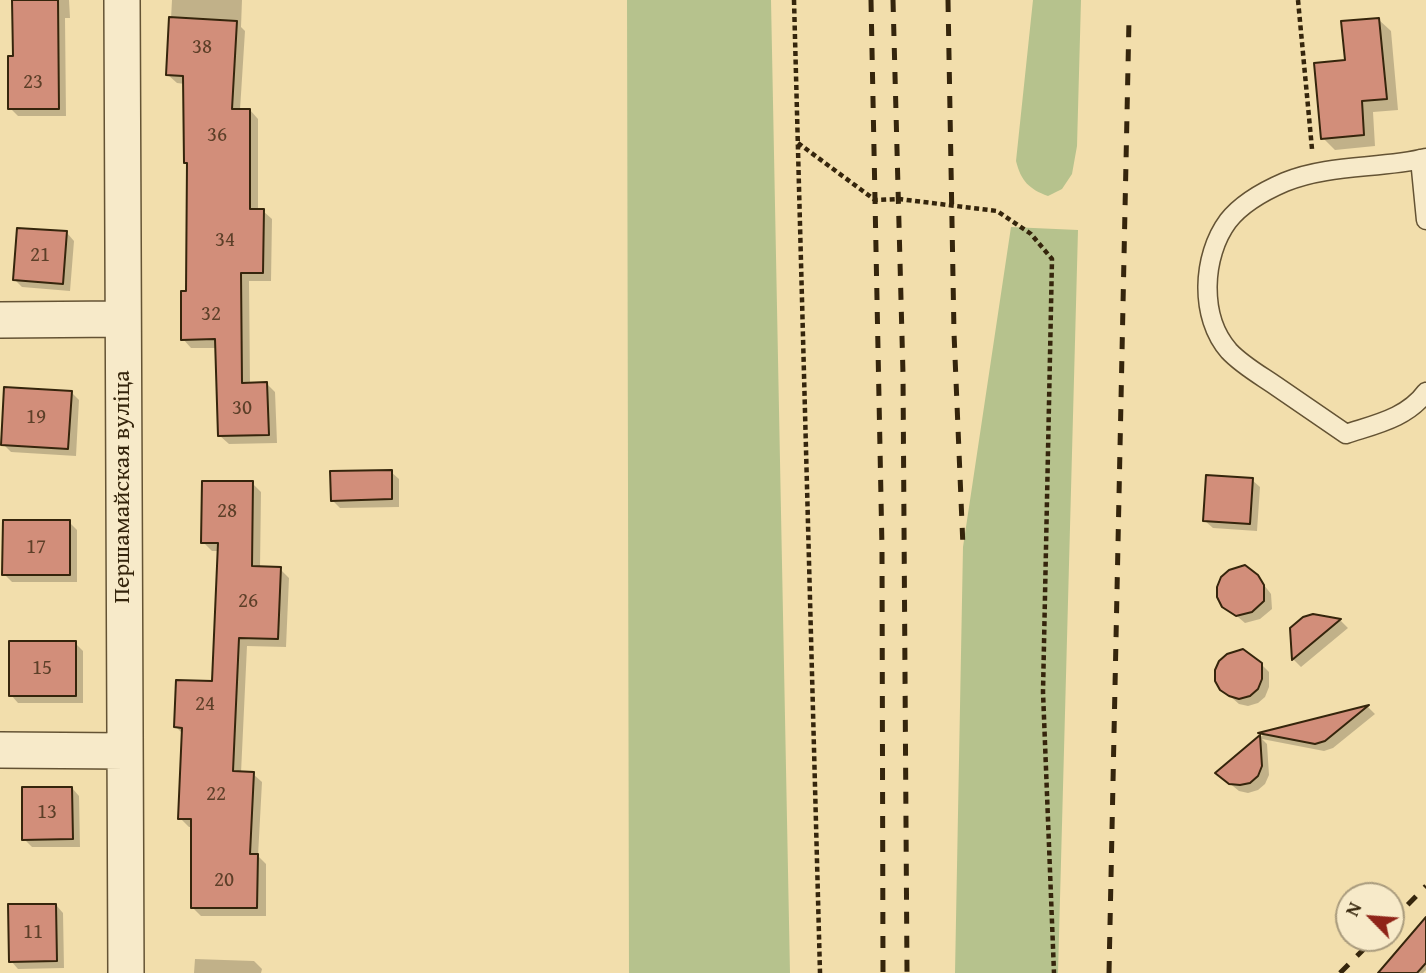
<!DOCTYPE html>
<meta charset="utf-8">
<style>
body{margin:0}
#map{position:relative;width:1426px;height:973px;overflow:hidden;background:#f2deac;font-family:"Gentium Book Plus",serif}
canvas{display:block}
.north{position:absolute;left:1335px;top:882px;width:70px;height:70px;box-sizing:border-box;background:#f7eac9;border:2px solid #a99b7d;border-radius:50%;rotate:295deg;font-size:19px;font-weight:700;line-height:28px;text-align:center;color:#35250c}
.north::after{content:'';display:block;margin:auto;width:24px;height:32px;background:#8f2418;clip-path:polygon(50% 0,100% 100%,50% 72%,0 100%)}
</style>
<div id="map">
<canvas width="1426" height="973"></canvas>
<div class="north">N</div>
</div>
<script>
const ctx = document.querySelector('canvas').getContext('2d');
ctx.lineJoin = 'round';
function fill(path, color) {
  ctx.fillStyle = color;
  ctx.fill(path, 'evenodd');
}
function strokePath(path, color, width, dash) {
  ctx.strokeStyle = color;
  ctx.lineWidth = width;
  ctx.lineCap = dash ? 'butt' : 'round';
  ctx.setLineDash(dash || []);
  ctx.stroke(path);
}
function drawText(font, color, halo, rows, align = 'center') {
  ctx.font = font + ' "Gentium Book Plus",serif';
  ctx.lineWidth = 5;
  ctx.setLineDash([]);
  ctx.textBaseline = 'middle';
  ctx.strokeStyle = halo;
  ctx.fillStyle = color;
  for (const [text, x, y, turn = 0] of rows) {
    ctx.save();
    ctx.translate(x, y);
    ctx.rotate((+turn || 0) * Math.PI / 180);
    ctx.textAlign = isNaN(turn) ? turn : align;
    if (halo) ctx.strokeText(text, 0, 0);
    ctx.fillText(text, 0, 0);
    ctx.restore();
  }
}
fill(new Path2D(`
 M 627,0 L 771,0 L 790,973 L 629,973 Z
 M 1033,0 L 1081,0 L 1077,146 L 1072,174 L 1062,189 L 1048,196 C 1029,189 1021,181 1016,161 Z
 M 1011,227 L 1078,230 L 1058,973 L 955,973 L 963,547 Z`), '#b6c28d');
fill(new Path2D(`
 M 13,0 L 69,0 L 70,18 L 65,18 L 66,116 L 18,116 L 10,108 L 14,58 Z
 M 172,0 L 242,0 L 241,27 L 245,31 L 240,110 L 250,110 L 258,119 L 258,211 L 263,211 L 272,219 L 271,281 L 249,281 L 250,384 L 266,383 L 275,392 L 277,443 L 229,444 L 220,436 L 217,348 L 191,348 L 183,339 L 187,293 L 188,166 L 185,163 L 185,84 L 177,83 L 168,75 Z
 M 1379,20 L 1391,31 L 1398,110 L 1373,112 L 1375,146 L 1335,150 L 1323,138 L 1347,62 Z
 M 67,233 L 74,241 L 70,291 L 22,287 L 15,280 Z
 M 71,392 L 79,400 L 76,456 L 11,452 L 3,444 Z
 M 391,472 L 399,479 L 399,507 L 340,508 L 332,500 Z
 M 1252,480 L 1260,487 L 1257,531 L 1213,528 L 1205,521 Z
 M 252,483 L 261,492 L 260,568 L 280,569 L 289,578 L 286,647 L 247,646 L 241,773 L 253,774 L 262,782 L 258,856 L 266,864 L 266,916 L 201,916 L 192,907 L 192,827 L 189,827 L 180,818 L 184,735 L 176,727 L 214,683 L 220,551 L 212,551 L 203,542 Z
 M 69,522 L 77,530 L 77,582 L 12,582 L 4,574 Z
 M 1257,576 L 1271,594 L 1272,609 L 1260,619 L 1245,623 L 1224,605 Z
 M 1313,616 L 1341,621 L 1348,628 L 1301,667 L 1294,660 L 1292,629 Z
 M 75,643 L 83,651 L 83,703 L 18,703 L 11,695 Z
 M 1261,664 L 1269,672 L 1269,687 L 1265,697 L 1258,703 L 1248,706 L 1239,704 L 1222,689 Z
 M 1368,707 L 1375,714 L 1333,748 L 1324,751 L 1262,739 L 1267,744 L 1269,775 L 1265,784 L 1258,790 L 1248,793 L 1239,791 L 1217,773 L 1263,735 L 1261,734 Z
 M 72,788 L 79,796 L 80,847 L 32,847 L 24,839 Z
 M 56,905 L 63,913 L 64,968 L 18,969 L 11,961 Z
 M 1426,920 L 1426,970 L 1423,973 L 1380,973 Z
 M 195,959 L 254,961 L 262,969 L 261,973 L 194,973 Z`), '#0003');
const building = new Path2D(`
 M 12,0 L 58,0 L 59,109 L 8,109 L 8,56 L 13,56 Z
 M 169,17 L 237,21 L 232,109 L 250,109 L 250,209 L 264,209 L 263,273 L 241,273 L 242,383 L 267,382 L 269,435 L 218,436 L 215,339 L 181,340 L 181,291 L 186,291 L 187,163 L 184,163 L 183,76 L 166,75 Z
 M 1379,18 L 1387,99 L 1362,101 L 1364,135 L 1321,139 L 1314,63 L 1345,60 L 1341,21 Z
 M 17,228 L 67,231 L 63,284 L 13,280 Z
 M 4,387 L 72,391 L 68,449 L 1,445 Z
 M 392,470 L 392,499 L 331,501 L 330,471 Z
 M 1206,475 L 1253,478 L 1250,524 L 1203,521 Z
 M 202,481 L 253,481 L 252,566 L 281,567 L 278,639 L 239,638 L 233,771 L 254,772 L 250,854 L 258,854 L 257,908 L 191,908 L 191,819 L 178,819 L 182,728 L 174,727 L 176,680 L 212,681 L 218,543 L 201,543 Z
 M 3,520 L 70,520 L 70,575 L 2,575 Z
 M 1245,565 L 1258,575 L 1264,585 L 1264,601 L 1252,612 L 1236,616 L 1222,607 L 1217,597 L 1217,587 L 1221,577 L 1229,570 Z
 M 1313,614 L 1341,619 L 1292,660 L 1290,628 L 1303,617 Z
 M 9,641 L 76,641 L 76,696 L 9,696 Z
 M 1243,649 L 1262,663 L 1262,679 L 1258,689 L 1250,696 L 1239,699 L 1229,696 L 1220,690 L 1215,681 L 1215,670 L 1219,661 L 1227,654 Z
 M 1369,705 L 1325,741 L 1315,744 L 1258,733 Z
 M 1260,735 L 1262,766 L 1258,776 L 1250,783 L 1240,785 L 1229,784 L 1215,773 Z
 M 22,787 L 72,787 L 73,839 L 22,840 Z
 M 8,904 L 56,904 L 57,961 L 9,962 Z
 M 1426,917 L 1426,963 L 1417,973 L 1378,973 Z`);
fill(building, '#d28e7a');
strokePath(building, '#35250c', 2);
const lane = new Path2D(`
 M 1426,158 C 1380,169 1329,164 1285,182 C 1264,191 1242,203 1228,221 C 1202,256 1199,317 1229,351 C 1242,365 1260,375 1276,386 C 1299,402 1323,418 1346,434 C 1376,424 1407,418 1426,392
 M 1420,159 L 1426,220`);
const street = new Path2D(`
 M 122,0 L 126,973
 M 0,320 L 122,319
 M 0,750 L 125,751`);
strokePath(lane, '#645334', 21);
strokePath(street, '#645334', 38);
strokePath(new Path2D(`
 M 794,0 L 820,973
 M 1298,0 L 1312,149
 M 798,143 L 875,200 L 899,199 L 997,211 L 1031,234 L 1052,259 L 1043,692 L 1054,973`), '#35250c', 4.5, [5, 3.5]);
strokePath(lane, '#f7eac9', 18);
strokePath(street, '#f7eac9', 35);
strokePath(new Path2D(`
 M 871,0 L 882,548 L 883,973
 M 893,0 L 903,374 L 907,973
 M 948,0 L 954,333 L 963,547
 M 1391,922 L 1426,886
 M 1109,973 L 1129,19
 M 1340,973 L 1375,938`), '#35250c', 5, [12, 12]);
drawText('21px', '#5c3f28', null, [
 ["38",202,48],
 ["23",33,83],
 ["36",217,136],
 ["34",225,241],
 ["21",40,256],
 ["32",211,315],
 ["30",242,409],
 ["19",36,418],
 ["28",227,512],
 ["17",36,548],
 ["26",248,602],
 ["15",42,669],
 ["24",205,705],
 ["22",216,795],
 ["13",47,813],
 ["20",224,881],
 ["11",33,933]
]);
drawText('24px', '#35250c', '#f7eac9', [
 ["Першамайская вуліца",123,487,-90]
]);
</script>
